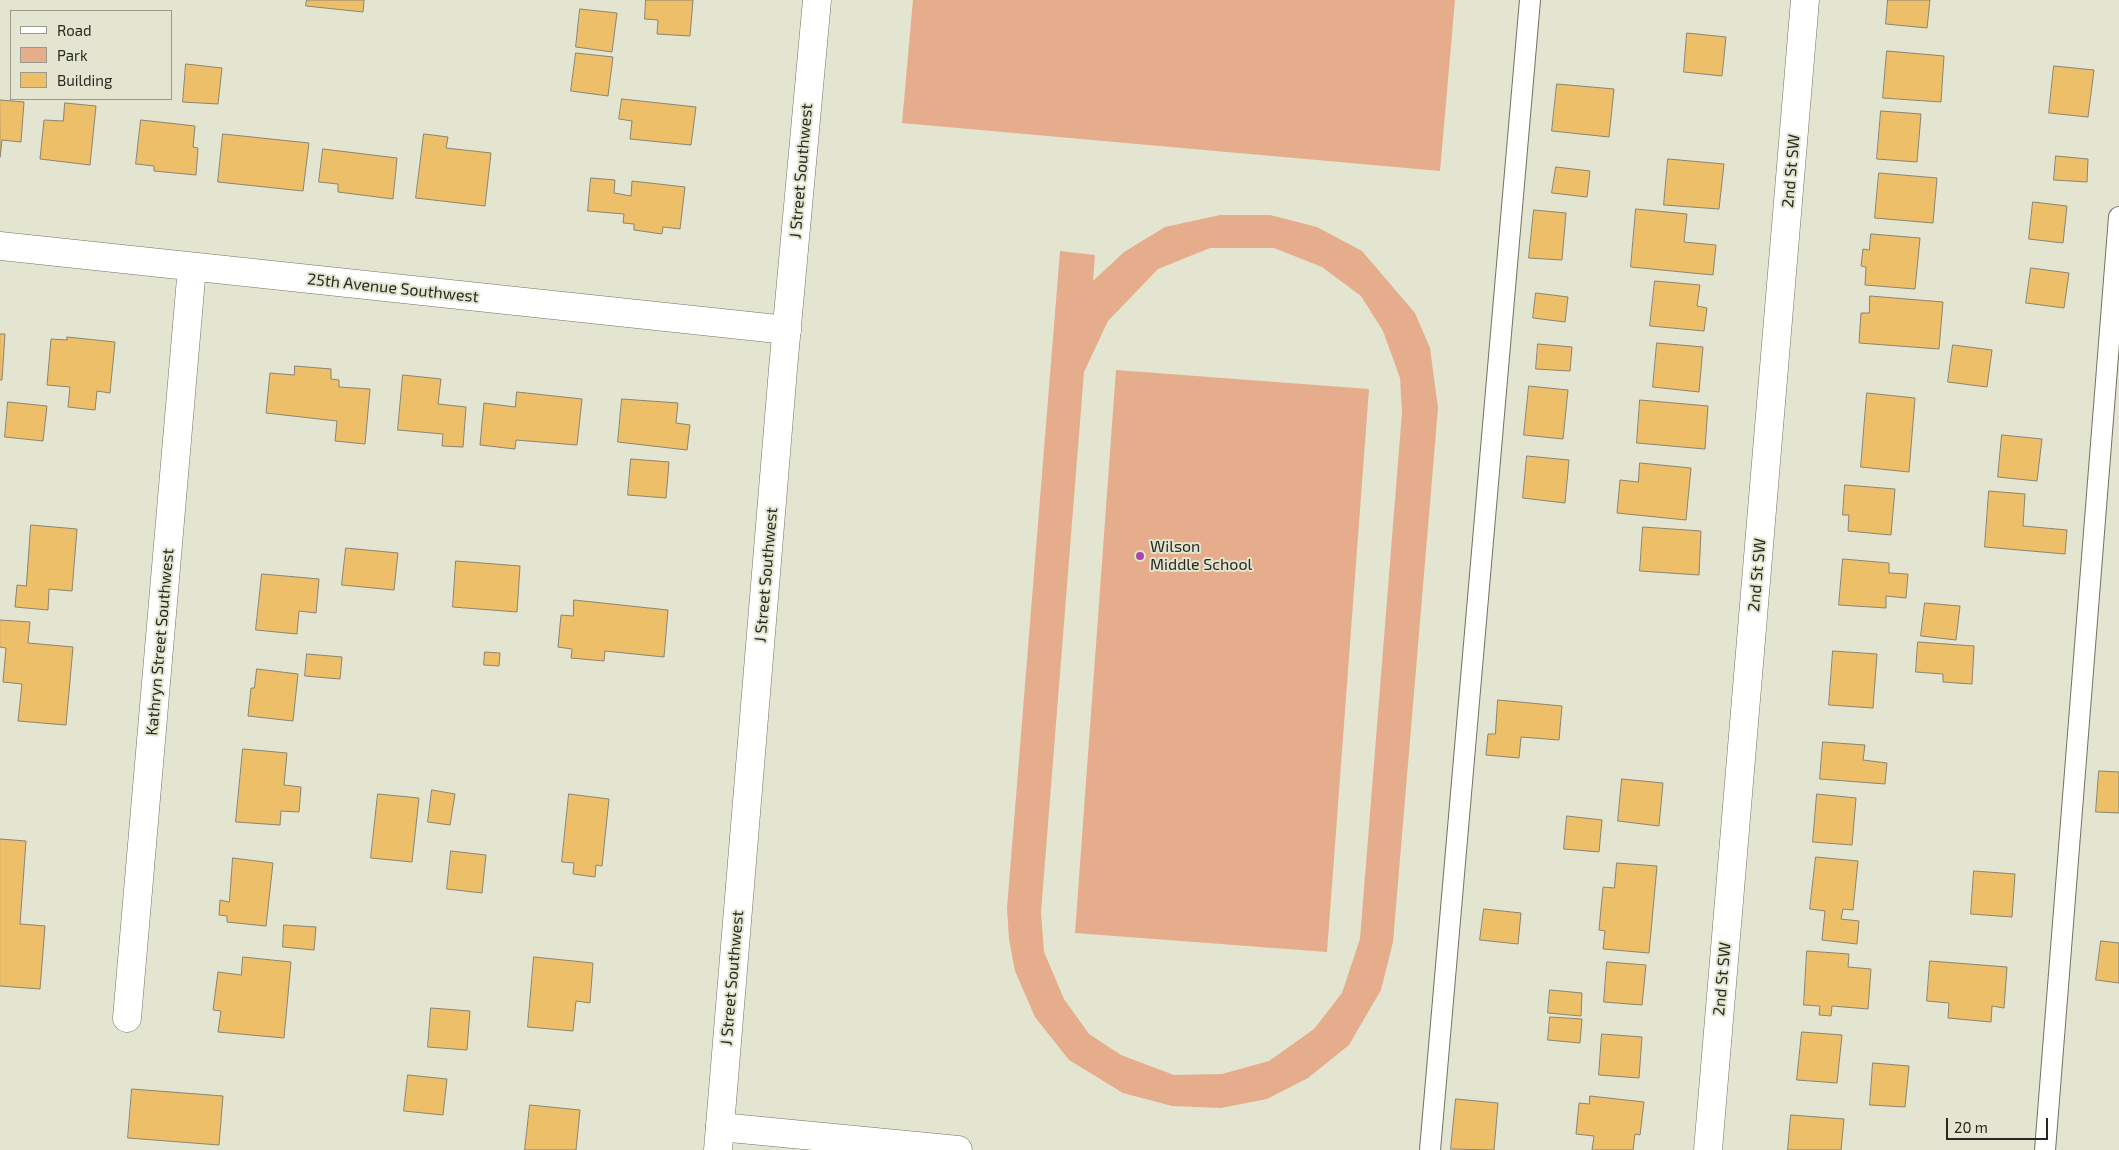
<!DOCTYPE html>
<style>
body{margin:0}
#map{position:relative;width:2119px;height:1150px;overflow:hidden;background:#e3e5d0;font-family:"Exo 2",sans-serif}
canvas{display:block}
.legend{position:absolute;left:10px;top:10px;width:162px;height:90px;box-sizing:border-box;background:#e3e5d0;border:1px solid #989a8a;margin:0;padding:6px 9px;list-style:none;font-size:15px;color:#282921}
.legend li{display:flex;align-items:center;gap:10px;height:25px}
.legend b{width:25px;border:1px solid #989a8a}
.scale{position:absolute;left:1946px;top:1118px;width:102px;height:22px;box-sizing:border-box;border:2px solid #282921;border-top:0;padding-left:6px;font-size:15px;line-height:18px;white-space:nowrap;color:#282921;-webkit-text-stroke:4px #e3e5d0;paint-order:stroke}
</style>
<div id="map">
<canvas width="2119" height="1150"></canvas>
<ul class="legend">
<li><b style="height:6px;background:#fff"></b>Road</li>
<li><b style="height:14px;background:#e5ad8b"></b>Park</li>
<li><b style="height:14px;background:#edbf69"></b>Building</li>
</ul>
<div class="scale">20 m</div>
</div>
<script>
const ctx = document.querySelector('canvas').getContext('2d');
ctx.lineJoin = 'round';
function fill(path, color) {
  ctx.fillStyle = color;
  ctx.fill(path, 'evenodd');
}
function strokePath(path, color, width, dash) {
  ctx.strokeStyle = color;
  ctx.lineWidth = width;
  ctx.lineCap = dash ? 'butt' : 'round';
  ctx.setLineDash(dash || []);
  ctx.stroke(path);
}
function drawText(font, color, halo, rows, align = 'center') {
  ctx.font = font + ' "Exo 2",sans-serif';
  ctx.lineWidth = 4;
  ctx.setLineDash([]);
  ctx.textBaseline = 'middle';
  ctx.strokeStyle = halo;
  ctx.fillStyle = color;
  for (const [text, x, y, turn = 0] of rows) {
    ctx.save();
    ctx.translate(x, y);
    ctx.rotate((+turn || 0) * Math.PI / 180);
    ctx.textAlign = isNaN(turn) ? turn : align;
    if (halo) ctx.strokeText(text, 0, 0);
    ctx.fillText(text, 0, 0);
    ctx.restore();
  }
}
fill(new Path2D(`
 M 913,0 L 1455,0 L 1440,171 L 902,123 Z
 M 1220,215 L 1270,215 L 1317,227 L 1362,251 L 1415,313 L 1430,348 L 1438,408 L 1393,942 L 1381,990 L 1349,1045 L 1308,1078 L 1267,1099 L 1221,1108 L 1172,1106 L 1123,1093 L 1069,1060 L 1035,1017 L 1015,971 L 1009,939 L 1007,908 L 1060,251 L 1095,255 L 1093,281 L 1124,252 L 1165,227 ZM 1210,248 L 1274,248 L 1322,267 L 1361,296 L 1383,331 L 1400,378 L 1402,412 L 1360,939 L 1342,993 L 1314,1029 L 1269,1061 L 1222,1074 L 1174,1075 L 1121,1055 L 1089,1034 L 1064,999 L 1044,952 L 1041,912 L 1084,372 L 1108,321 L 1158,269 Z
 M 1116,370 L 1369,389 L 1327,952 L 1075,933 Z`), '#e5ad8b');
const building = new Path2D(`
 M 307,0 L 364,0 L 363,12 L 306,6 Z
 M 646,0 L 693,0 L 690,36 L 657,34 L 658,20 L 645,19 Z
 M 1888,0 L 1930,0 L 1927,28 L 1886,24 Z
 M 580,9 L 617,13 L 612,52 L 576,47 Z
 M 1687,33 L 1726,37 L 1722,76 L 1684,72 Z
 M 1887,51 L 1944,56 L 1941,102 L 1883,98 Z
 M 576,53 L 613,57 L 608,96 L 571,91 Z
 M 186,64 L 222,68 L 218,104 L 183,102 Z
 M 2054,66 L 2094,70 L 2088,117 L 2049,113 Z
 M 1557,84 L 1614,89 L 1609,137 L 1552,131 Z
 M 622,99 L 696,107 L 691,145 L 630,139 L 632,121 L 619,119 Z
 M 0,100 L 24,102 L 21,142 L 2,140 L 0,157 Z
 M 65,103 L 96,106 L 90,165 L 40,159 L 44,120 L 63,121 Z
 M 1881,111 L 1921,114 L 1917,162 L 1877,159 Z
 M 141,120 L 195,126 L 193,147 L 198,148 L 196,175 L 154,171 L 154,166 L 136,164 Z
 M 223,134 L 309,143 L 303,191 L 218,182 Z
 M 424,134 L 448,137 L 446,148 L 491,153 L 485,206 L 416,198 Z
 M 323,149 L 397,158 L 393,199 L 338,192 L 338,184 L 319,182 Z
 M 2056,156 L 2088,159 L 2087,182 L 2054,180 Z
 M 1668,159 L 1724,164 L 1719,209 L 1664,205 Z
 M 1556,167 L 1590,171 L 1587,197 L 1552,193 Z
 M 1879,173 L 1937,178 L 1933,223 L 1875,218 Z
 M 591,178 L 615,180 L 614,193 L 631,196 L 632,181 L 685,187 L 680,229 L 663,227 L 662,234 L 634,230 L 634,224 L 623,223 L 624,214 L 588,211 Z
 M 2033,202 L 2067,206 L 2063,243 L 2029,239 Z
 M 1636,209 L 1687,214 L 1684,242 L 1716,245 L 1713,275 L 1631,267 Z
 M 1534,210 L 1566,213 L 1562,260 L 1529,258 Z
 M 1871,234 L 1920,238 L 1915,289 L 1865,285 L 1866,267 L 1861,266 L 1863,249 L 1869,250 Z
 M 2031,268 L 2069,273 L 2064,308 L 2026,303 Z
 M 1655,281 L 1700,285 L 1697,306 L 1707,308 L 1704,331 L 1650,326 Z
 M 1536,293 L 1568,297 L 1565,322 L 1533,318 Z
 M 1870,296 L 1943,302 L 1939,349 L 1859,343 L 1861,313 L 1869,313 Z
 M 0,334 L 5,334 L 2,380 L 0,380 Z
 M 67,337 L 115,342 L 110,393 L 97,391 L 95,410 L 68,407 L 70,387 L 47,385 L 51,339 L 67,340 Z
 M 1657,343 L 1703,347 L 1699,392 L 1653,387 Z
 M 1538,344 L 1572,347 L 1570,371 L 1536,369 Z
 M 1953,345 L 1992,350 L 1987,387 L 1948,382 Z
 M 295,366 L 331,369 L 331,379 L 339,380 L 339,387 L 370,389 L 365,444 L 335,441 L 337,421 L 266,413 L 270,373 L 294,375 Z
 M 403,375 L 441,379 L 438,404 L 466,407 L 463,447 L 442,446 L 443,434 L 398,430 Z
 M 1529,386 L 1568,390 L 1563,439 L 1524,435 Z
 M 517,392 L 582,399 L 577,445 L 516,440 L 515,449 L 480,445 L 484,403 L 515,407 Z
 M 1867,393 L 1915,398 L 1909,472 L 1861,467 Z
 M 622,399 L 678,403 L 676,423 L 690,425 L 687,450 L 618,442 Z
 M 1640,400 L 1708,406 L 1705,449 L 1637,443 Z
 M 8,402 L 47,406 L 43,441 L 5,437 Z
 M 2002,435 L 2042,439 L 2037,481 L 1998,477 Z
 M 1527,456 L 1569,460 L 1565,503 L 1523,498 Z
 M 631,459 L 669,462 L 666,498 L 628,495 Z
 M 1640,463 L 1691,468 L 1686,520 L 1617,513 L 1620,480 L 1638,482 Z
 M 1845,485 L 1895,489 L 1891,535 L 1848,531 L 1849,515 L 1843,515 Z
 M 1989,491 L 2025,494 L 2023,526 L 2067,530 L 2065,554 L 1985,547 Z
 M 31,525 L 77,529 L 72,591 L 49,589 L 48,610 L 15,607 L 17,585 L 26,586 Z
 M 1643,527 L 1701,531 L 1699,575 L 1640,571 Z
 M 346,548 L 398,553 L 394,590 L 342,585 Z
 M 1843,559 L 1889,563 L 1889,573 L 1908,574 L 1906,598 L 1886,596 L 1886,608 L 1839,605 Z
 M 456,561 L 520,566 L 517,612 L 453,607 Z
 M 262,574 L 319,579 L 316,613 L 299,611 L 297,634 L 256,630 Z
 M 574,600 L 668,610 L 664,657 L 605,651 L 604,661 L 571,658 L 572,649 L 558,647 L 561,615 L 573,616 Z
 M 1925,603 L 1960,606 L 1956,640 L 1921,636 Z
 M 0,620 L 30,622 L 28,643 L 73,647 L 66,725 L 18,721 L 22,684 L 3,682 L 6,648 L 0,647 Z
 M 1918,642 L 1974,646 L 1972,684 L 1943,682 L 1943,674 L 1916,672 Z
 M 1833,651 L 1877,654 L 1873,708 L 1829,705 Z
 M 485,652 L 500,653 L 499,666 L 484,665 Z
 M 307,654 L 342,657 L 340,679 L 305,676 Z
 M 257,669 L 298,674 L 293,721 L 248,716 L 251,688 L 254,688 Z
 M 1498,700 L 1562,706 L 1559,740 L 1521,737 L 1519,758 L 1486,755 L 1488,734 L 1495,734 Z
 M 1823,742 L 1865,745 L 1863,760 L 1887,763 L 1885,784 L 1820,779 Z
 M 243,749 L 287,753 L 284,785 L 301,787 L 299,812 L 281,811 L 280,825 L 236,822 Z
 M 2099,771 L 2119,772 L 2119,813 L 2096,812 Z
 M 1622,779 L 1663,783 L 1659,826 L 1618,821 Z
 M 432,790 L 455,794 L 450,825 L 428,822 Z
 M 378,794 L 419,798 L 412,862 L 371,858 Z
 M 569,794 L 609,799 L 602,866 L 596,865 L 595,877 L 573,874 L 574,863 L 562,862 Z
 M 1817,794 L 1856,798 L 1852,845 L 1813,842 Z
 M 1567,816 L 1602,820 L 1599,852 L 1564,849 Z
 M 0,839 L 26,841 L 20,924 L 45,926 L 40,989 L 0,986 Z
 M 451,851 L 486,855 L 482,893 L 447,889 Z
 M 1816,857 L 1858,861 L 1853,910 L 1843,909 L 1841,919 L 1859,921 L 1857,944 L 1822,940 L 1825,911 L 1810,909 Z
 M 233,858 L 273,863 L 266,926 L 227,922 L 227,916 L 219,915 L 220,900 L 229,902 Z
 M 1617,863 L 1657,866 L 1649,953 L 1603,949 L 1605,931 L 1599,930 L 1603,887 L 1614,888 Z
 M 1974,871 L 2015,874 L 2012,917 L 1971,914 Z
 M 1484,909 L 1521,913 L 1518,944 L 1480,940 Z
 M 284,925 L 316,927 L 314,950 L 283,947 Z
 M 2101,941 L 2119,943 L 2119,983 L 2096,980 Z
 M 1807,951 L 1849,954 L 1848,967 L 1871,969 L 1868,1009 L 1832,1006 L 1831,1016 L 1819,1015 L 1820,1006 L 1804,1005 Z
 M 243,957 L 291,962 L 284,1038 L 218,1032 L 221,1011 L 213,1010 L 218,972 L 241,975 Z
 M 534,957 L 593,963 L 590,1003 L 576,1001 L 573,1031 L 528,1027 Z
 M 1930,961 L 2007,967 L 2004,1008 L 1992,1006 L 1991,1022 L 1948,1018 L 1949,1003 L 1927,1001 Z
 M 1607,962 L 1646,965 L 1642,1005 L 1604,1002 Z
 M 1550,990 L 1582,993 L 1581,1016 L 1548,1013 Z
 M 431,1008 L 470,1011 L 467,1050 L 428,1047 Z
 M 1550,1017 L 1582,1019 L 1580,1043 L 1548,1040 Z
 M 1802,1032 L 1842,1035 L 1837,1083 L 1797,1080 Z
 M 1602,1034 L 1642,1037 L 1639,1078 L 1599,1075 Z
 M 1873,1063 L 1909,1066 L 1905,1107 L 1870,1105 Z
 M 408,1075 L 447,1079 L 443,1115 L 404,1111 Z
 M 132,1089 L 223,1096 L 219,1145 L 128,1138 Z
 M 1590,1096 L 1644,1102 L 1640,1135 L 1635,1134 L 1633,1150 L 1592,1150 L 1594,1136 L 1576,1134 L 1579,1103 L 1589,1104 Z
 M 1456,1099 L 1498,1103 L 1494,1150 L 1451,1149 Z
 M 530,1105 L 580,1110 L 576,1150 L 525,1150 Z
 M 1791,1115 L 1844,1119 L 1841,1150 L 1788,1150 Z`);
fill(building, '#edbf69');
strokePath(building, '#8c8372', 1);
const lane = new Path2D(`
 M 1430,1150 L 1530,0
 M 2045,1150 L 2119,217`);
const street = new Path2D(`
 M 0,246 L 787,330
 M 127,1018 L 192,267
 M 720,1127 L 958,1150
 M 1708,1150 L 1805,0`);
const secondary = new Path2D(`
 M 718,1150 L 783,369 L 817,0`);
strokePath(lane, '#727361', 22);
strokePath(street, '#727361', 29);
strokePath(secondary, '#727361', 29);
strokePath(lane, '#fff', 20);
strokePath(street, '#fff', 28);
strokePath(secondary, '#fff', 28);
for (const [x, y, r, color] of [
 [1140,556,5,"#a646ae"]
]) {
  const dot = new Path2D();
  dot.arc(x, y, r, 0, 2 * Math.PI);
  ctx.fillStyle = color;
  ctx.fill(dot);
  strokePath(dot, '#e3e5d0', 2);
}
drawText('16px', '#282921', '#e3e5d0', [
 ["J Street Southwest",801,171,-85],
 ["2nd St SW",1791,171,-85],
 ["25th Avenue Southwest",393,288,6],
 ["J Street Southwest",766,575,-85],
 ["2nd St SW",1757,575,-85],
 ["Kathryn Street Southwest",160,642,-85],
 ["J Street Southwest",732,978,-85],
 ["2nd St SW",1722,979,-85]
]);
drawText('16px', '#282921', '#e3e5d0', [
 ["Wilson",1150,547],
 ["Middle School",1150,565]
], 'left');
</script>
